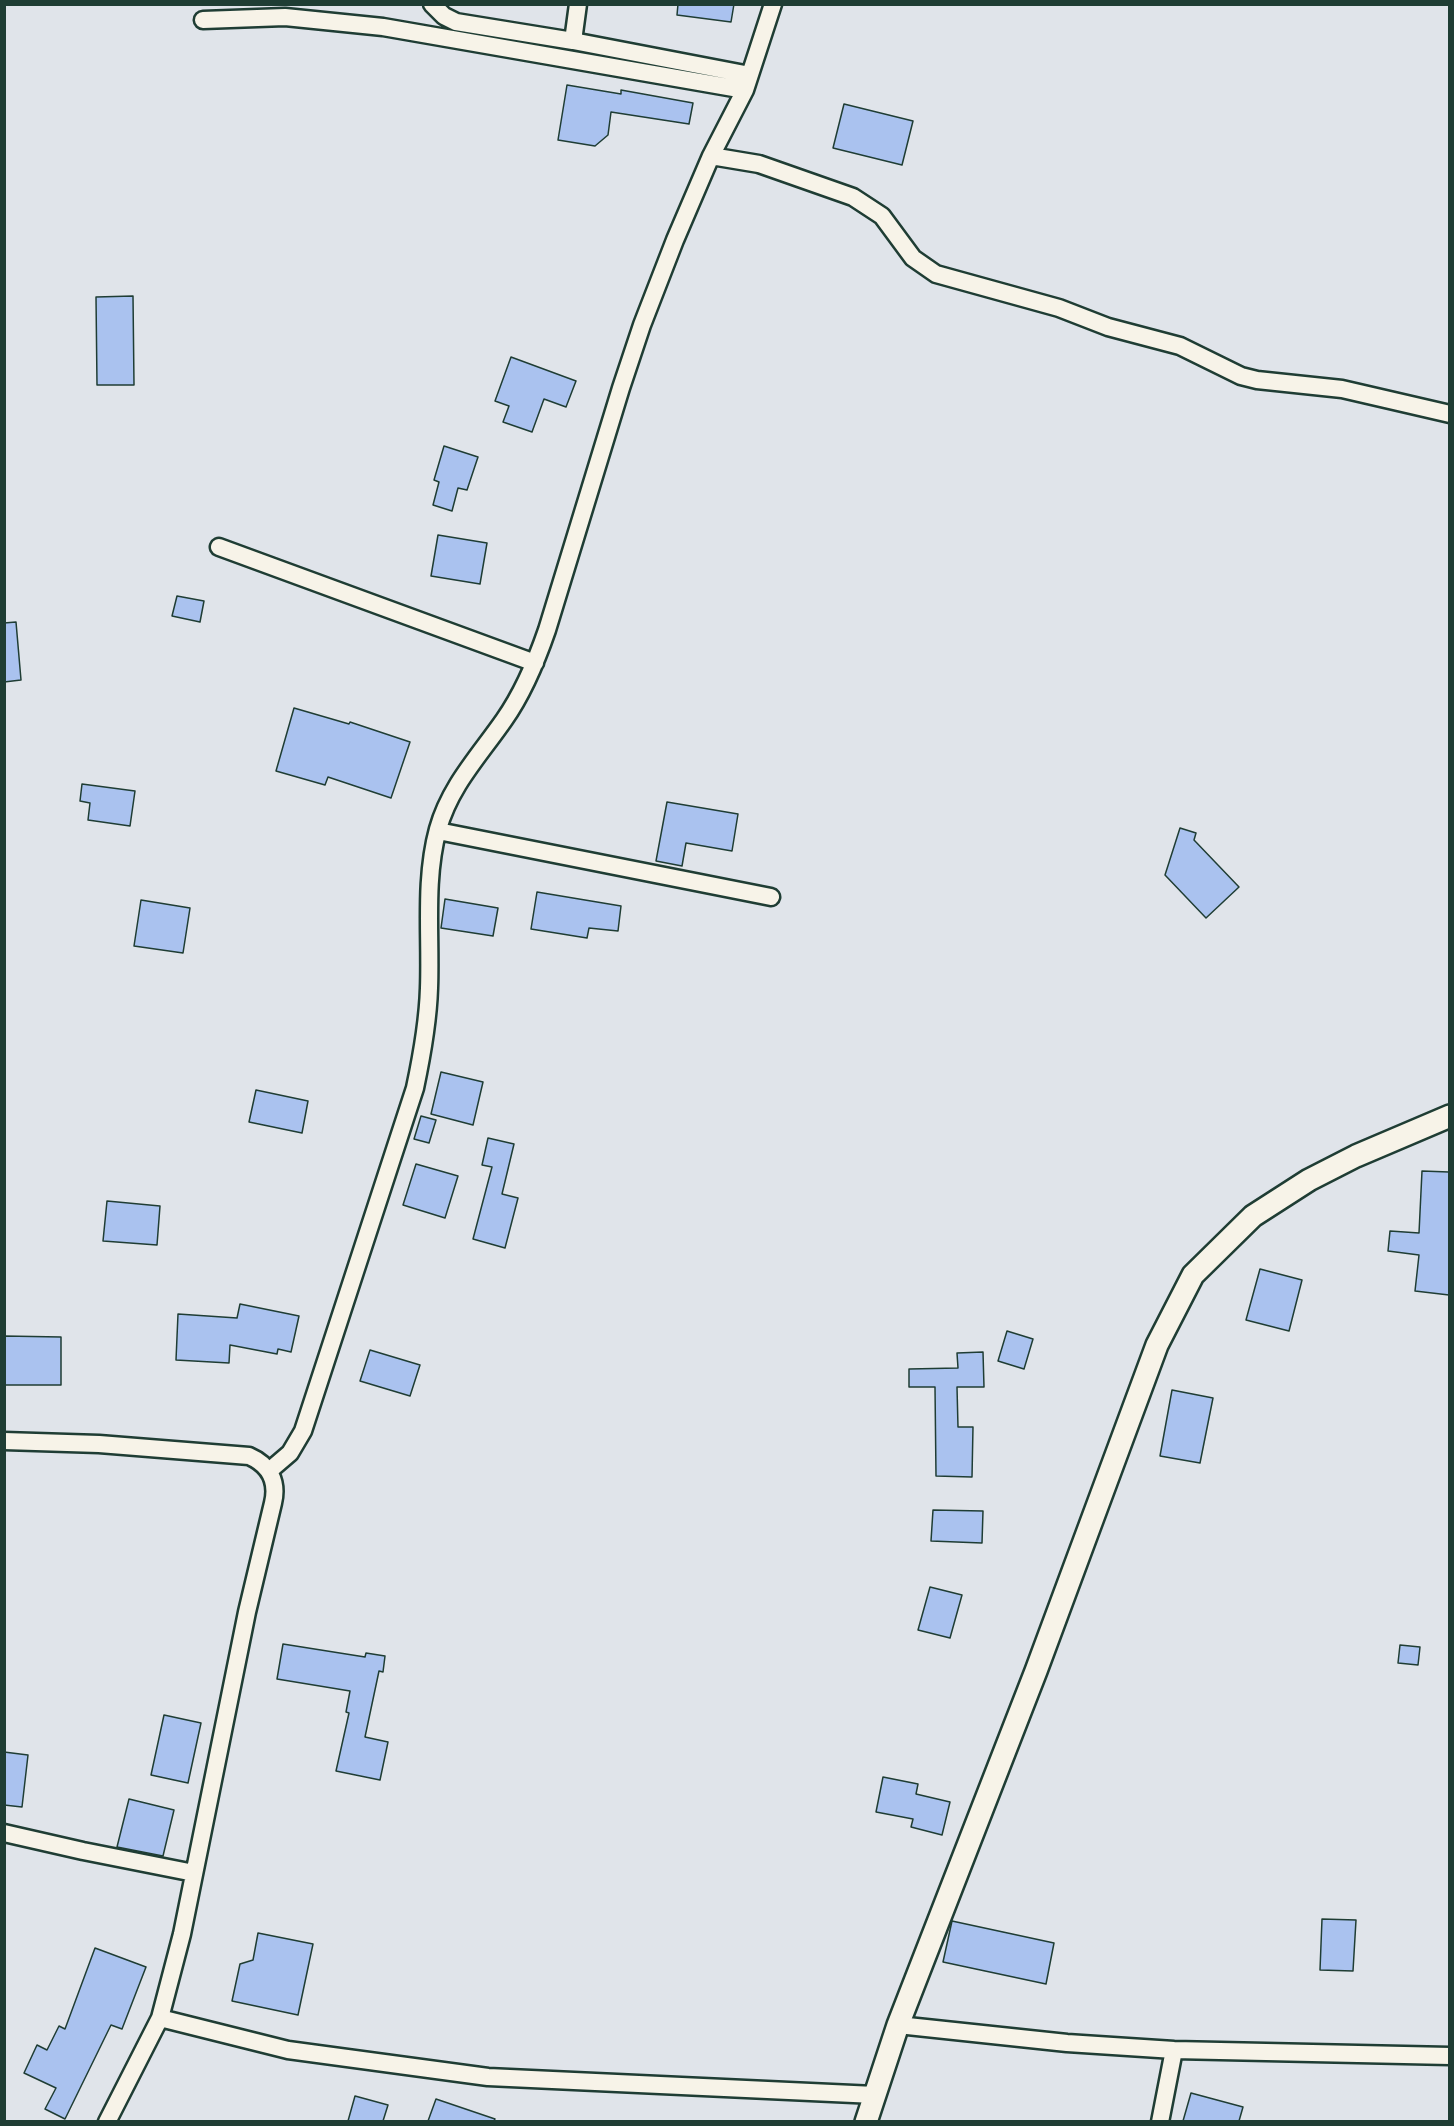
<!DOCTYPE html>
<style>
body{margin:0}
#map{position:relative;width:1454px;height:2126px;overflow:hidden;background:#e0e4ea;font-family:"Architects Daughter",sans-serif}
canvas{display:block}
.frame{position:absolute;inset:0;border:6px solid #1f3d34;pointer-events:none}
</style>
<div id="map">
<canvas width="1454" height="2126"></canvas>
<div class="frame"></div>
</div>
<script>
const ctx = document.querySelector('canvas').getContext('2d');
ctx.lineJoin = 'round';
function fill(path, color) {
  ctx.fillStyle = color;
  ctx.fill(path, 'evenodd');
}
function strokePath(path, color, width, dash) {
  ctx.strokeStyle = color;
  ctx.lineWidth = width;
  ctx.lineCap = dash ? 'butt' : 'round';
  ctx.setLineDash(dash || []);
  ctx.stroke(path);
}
const building = new Path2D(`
 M 678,4 L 734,4 L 731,22 L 677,15 Z
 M 567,85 L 621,94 L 621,90 L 693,103 L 689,124 L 611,112 L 608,135 L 595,146 L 558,140 Z
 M 844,104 L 913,121 L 902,165 L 833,148 Z
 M 133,296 L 134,385 L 97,385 L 96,297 Z
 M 511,357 L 576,381 L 566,407 L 544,399 L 532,432 L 503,422 L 509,406 L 495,401 Z
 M 444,446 L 478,457 L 467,490 L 458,488 L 452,511 L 433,505 L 439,482 L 434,480 Z
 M 438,535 L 487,543 L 480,584 L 431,576 Z
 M 177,596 L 204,601 L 200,622 L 172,616 Z
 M 16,622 L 21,680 L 4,682 L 4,623 Z
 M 294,708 L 349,724 L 350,722 L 410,742 L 391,798 L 328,777 L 325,785 L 276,771 Z
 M 82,784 L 135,791 L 130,826 L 88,820 L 90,803 L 80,801 Z
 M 667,802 L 738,814 L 732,851 L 686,843 L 682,866 L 656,861 Z
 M 1180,828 L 1196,833 L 1194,840 L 1239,887 L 1206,918 L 1165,875 Z
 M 537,892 L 621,906 L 618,931 L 589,928 L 587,938 L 531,929 Z
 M 445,899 L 498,908 L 493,936 L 441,928 Z
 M 141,900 L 190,908 L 183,953 L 134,946 Z
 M 441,1072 L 483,1082 L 473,1125 L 431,1114 Z
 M 256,1090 L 308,1101 L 302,1133 L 249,1122 Z
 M 421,1116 L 436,1120 L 429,1143 L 414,1139 Z
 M 488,1138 L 514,1144 L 502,1194 L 518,1198 L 505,1248 L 473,1239 L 492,1167 L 482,1165 Z
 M 416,1164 L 458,1176 L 445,1218 L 403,1205 Z
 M 1422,1171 L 1449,1172 L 1449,1295 L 1415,1291 L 1419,1255 L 1388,1251 L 1390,1231 L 1419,1233 Z
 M 107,1201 L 160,1206 L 157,1245 L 103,1241 Z
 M 1260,1269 L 1302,1280 L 1289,1331 L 1246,1320 Z
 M 240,1304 L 299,1316 L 291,1352 L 278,1349 L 277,1354 L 230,1345 L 229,1363 L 176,1360 L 178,1314 L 237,1318 Z
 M 1007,1331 L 1033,1339 L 1024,1369 L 998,1361 Z
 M 4,1336 L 61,1337 L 61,1385 L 4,1385 Z
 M 370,1350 L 420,1365 L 410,1396 L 360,1381 Z
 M 983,1352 L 984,1387 L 957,1387 L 958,1427 L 973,1427 L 972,1477 L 936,1476 L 935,1387 L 909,1387 L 909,1369 L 958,1368 L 957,1353 Z
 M 1172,1390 L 1213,1398 L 1200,1463 L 1160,1456 Z
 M 933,1510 L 983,1511 L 982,1543 L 931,1541 Z
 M 930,1587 L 962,1595 L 950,1638 L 918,1630 Z
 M 283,1644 L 365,1657 L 366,1653 L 385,1656 L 383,1672 L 379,1671 L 365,1737 L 388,1742 L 380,1780 L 336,1771 L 349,1713 L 346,1712 L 350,1691 L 277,1679 Z
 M 1400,1645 L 1420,1647 L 1418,1665 L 1398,1663 Z
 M 164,1715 L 201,1723 L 188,1783 L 151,1775 Z
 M 4,1752 L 28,1755 L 22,1807 L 4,1805 Z
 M 883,1777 L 918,1784 L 916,1794 L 950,1802 L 942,1835 L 911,1827 L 913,1819 L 876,1812 Z
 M 129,1799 L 174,1810 L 163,1856 L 117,1847 Z
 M 1322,1919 L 1356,1920 L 1353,1971 L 1320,1970 Z
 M 952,1921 L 1054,1943 L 1046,1984 L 943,1962 Z
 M 258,1933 L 313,1944 L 298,2015 L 232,2001 L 240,1964 L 253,1960 Z
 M 95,1948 L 146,1967 L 122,2029 L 111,2025 L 65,2119 L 45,2109 L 56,2088 L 24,2073 L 37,2045 L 47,2050 L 59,2026 L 65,2029 Z
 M 1191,2093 L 1243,2107 L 1239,2121 L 1183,2121 Z
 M 355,2096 L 388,2105 L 383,2121 L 348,2121 Z
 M 436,2099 L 495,2119 L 494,2121 L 428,2121 Z`);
fill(building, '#aac2ef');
strokePath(building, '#1f3d34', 1.5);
const minor = new Path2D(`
 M 432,4 L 444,16 L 456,22 L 573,41 L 750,75
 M 203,20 L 285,17 L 383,27 L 745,90
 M 573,41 L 578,4
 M 711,156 L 759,164 L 853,197 L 882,216 L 913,258 L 936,274 L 1059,308 L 1108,327 L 1180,346 L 1241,376 L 1257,380 L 1342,389 L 1450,414
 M 219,547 L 535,663
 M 438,831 L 771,897
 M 4,1441 L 99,1444 L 249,1456 C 270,1465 278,1482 273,1503 L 247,1612 L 182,1934 L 160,2018 L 107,2122
 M 269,1471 L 290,1453 L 303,1431 L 415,1088 C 422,1055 428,1022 429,988 C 431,936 424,880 438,829 C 450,786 479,756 504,720 C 523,693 536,662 547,630 L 621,388 L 642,325 L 675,240 L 711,156 L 745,90 L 773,4
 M 4,1833 L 83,1851 L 194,1873
 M 160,2018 L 288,2050 L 488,2077 L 875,2095
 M 898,2025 L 1067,2043 L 1174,2050 L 1450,2056
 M 1160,2122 L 1174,2050`);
const tertiary = new Path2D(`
 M 866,2122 L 898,2025 L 1036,1671 L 1157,1345 L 1193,1275 L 1253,1216 L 1309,1180 L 1356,1156 L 1450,1116`);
strokePath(minor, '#1f3d34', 21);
strokePath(tertiary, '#1f3d34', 26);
strokePath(minor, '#f7f3e8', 16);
strokePath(tertiary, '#f7f3e8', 21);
</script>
